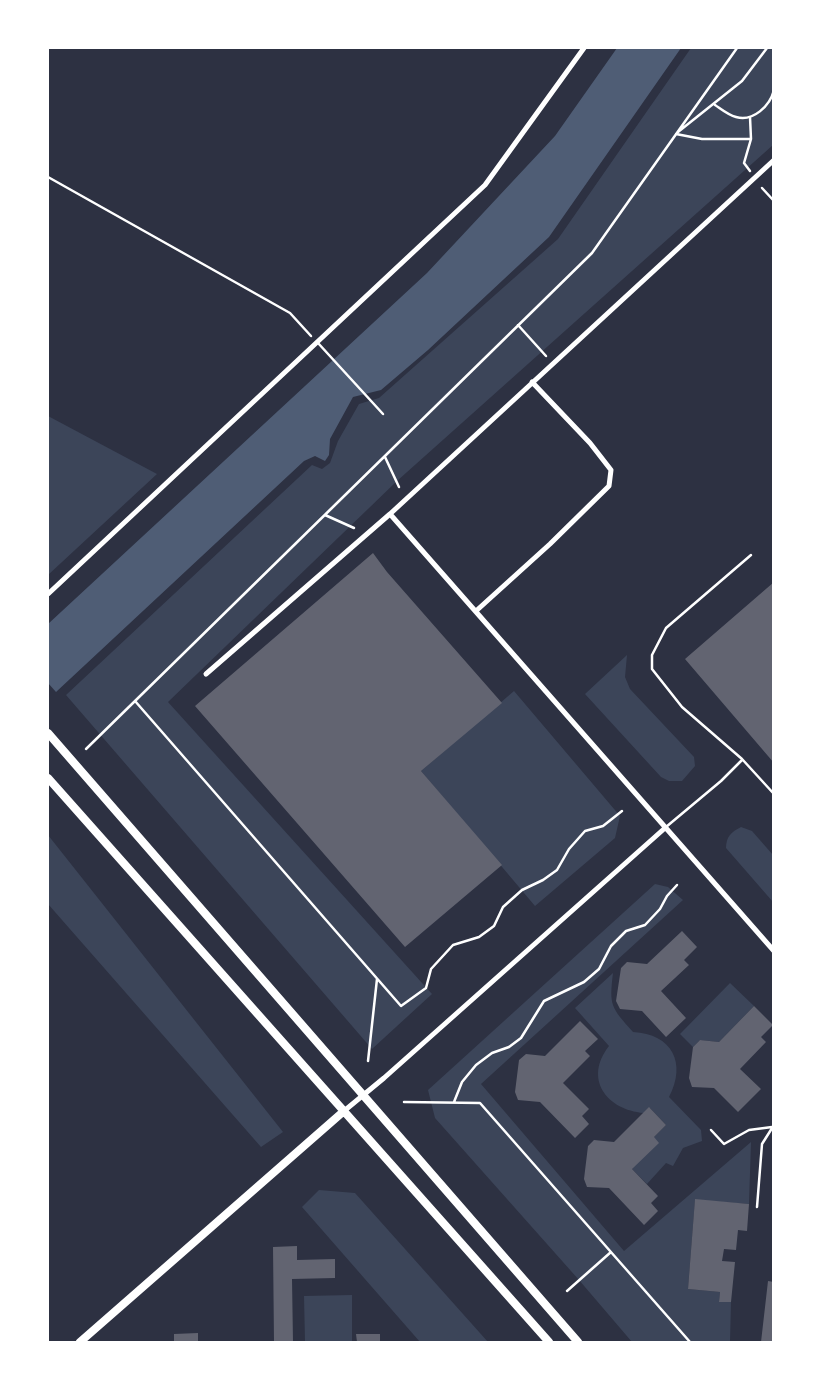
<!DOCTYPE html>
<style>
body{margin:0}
#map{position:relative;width:821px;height:1390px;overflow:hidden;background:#2d3142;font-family:"Source Sans 3",sans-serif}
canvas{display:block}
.frame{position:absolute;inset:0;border:49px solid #fff;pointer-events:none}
</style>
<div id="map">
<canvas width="821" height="1390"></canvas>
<div class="frame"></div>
</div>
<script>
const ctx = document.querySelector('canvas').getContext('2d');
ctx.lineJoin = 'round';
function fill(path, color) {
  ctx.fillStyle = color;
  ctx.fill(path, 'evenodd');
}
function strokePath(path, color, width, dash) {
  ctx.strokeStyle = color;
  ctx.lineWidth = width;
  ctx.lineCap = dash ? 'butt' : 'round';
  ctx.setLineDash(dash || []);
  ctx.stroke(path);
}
fill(new Path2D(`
 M 691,48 L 773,48 L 773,145 L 397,481 L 168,702 L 432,994 L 372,1049 L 66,695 L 312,465 L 322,469 L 330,463 L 338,441 L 359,404 L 379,398 L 558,239 Z
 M 48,416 L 157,474 L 48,575 Z
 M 627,655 L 625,677 L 630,689 L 694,757 L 695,766 L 682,781 L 669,781 L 661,777 L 585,694 Z
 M 514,691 L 620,816 L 615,838 L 535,906 L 421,771 Z
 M 741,827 L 752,831 L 773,855 L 773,902 L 726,848 C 726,837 731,832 741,827 Z
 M 48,835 L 283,1132 L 261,1147 L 48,904 Z
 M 655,884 L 668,887 L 683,900 L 481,1084 L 624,1251 L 751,1142 L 749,1204 L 695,1200 L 688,1289 L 720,1292 L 719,1301 L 731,1302 L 730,1342 L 632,1342 L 579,1280 L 435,1118 L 428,1090 Z
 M 613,973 C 609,1006 611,1007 633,1032 C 672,1034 687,1063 669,1097 L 701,1130 L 702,1141 L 683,1148 L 673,1166 L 666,1163 L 647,1184 L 632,1169 L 654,1137 L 666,1125 L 650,1108 L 644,1113 C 607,1110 583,1079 609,1046 L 575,1008 Z
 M 730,983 L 754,1006 L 719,1042 L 700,1040 L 693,1047 L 680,1034 Z
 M 319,1190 L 355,1193 L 488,1342 L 420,1342 L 302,1207 Z
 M 352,1295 L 352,1342 L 305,1342 L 304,1296 Z`), '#3c4559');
fill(new Path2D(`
 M 617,48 L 681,48 L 549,237 L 428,350 L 381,390 L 353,397 L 330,439 L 329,455 L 325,461 L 315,456 L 304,461 L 56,692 L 48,683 L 48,624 L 427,273 L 555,136 Z`), '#4f5d75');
fill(new Path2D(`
 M 373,553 L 387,572 L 502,703 L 421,771 L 502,865 L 405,947 L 195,706 Z
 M 774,582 L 774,763 L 685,659 Z
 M 682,931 L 697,947 L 684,960 L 689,965 L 661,991 L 686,1018 L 666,1037 L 642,1011 L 620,1009 L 616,1001 L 621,968 L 627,962 L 647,964 Z
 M 754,1006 L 773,1025 L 761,1037 L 766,1042 L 740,1069 L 761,1089 L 738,1112 L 714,1088 L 692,1087 L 689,1078 L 693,1047 L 700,1040 L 719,1042 Z
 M 580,1021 L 598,1039 L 585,1051 L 590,1056 L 563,1083 L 589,1109 L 582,1116 L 589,1124 L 575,1138 L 540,1102 L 518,1100 L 515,1092 L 519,1060 L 526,1054 L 545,1056 Z
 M 649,1107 L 666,1125 L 654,1137 L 659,1143 L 632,1169 L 658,1196 L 651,1203 L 658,1211 L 644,1225 L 609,1188 L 587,1187 L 584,1179 L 588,1146 L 594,1140 L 614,1142 Z
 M 695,1199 L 749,1204 L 747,1231 L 738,1230 L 736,1250 L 724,1249 L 722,1261 L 735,1262 L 731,1302 L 719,1302 L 720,1292 L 688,1289 Z
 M 297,1246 L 297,1260 L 335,1259 L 335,1278 L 292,1279 L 293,1342 L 274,1342 L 273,1247 Z
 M 768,1281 L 774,1282 L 774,1342 L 761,1342 Z
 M 198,1333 L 198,1342 L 174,1342 L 174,1334 Z
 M 356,1334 L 380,1334 L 380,1342 L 357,1342 Z`), '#626471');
strokePath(new Path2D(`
 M 773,48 L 774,52
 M 715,105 C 721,109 728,115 736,117 C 753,122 770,106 774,90
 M 678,132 L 742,81 L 767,48
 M 676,134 L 702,139 L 751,139 L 750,117
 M 750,171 L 744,163 L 751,139
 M 48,177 L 290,313 L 311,336
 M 762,188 L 774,201
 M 518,325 L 546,356
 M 385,457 L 399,487
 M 325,515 L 354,528
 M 86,749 L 135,701
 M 622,811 L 603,826 L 585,831 L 569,849 L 557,870 L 543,880 L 522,890 L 503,907 L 494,926 L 479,937 L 453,945 L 431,969 L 426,988 L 401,1006 L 135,701 L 592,253 L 737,48
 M 368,1061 L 377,979
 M 404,1102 L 480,1103 L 690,1342
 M 454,1102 L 462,1082 L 476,1065 L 492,1053 L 509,1047 L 521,1038 L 544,1001 L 584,982 L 599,969 L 611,946 L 626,931 L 645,925 L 660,909 L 667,896 L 677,885
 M 567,1291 L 611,1252`), '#fff', 2.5);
strokePath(new Path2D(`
 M 318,343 L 383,414
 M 751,555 L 666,628 L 652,655 L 652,669 L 682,707 L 742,759 L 774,794
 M 666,827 L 721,781 L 742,760
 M 711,1130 L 724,1144 L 749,1130 L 772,1127
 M 757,1207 L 762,1144 L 774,1125`), '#fff', 2.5);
strokePath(new Path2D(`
 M 390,514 L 774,951
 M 48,594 L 485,185 L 584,48
 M 476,611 L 550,544 L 609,486 L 611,470 L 590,443 L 532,382
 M 206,674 L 390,514 L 774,160
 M 344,1111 L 384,1078 L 665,828`), '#fff', 5);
strokePath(new Path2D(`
 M 48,733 L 578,1342
 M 48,778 L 549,1342
 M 80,1342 L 344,1111`), '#fff', 8);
</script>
